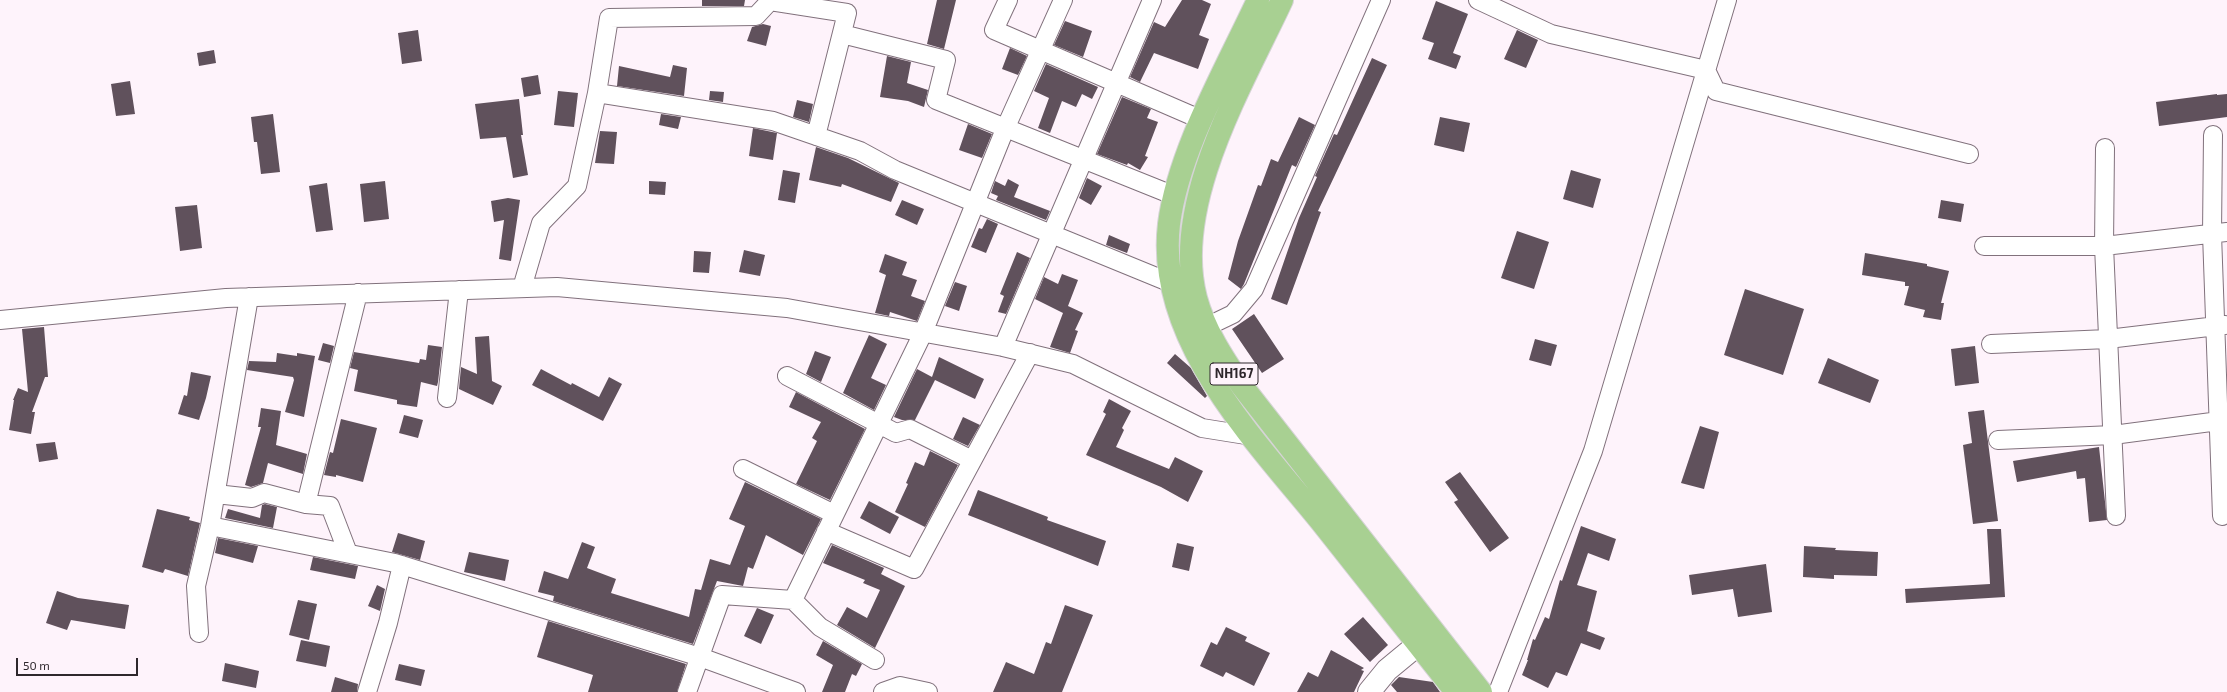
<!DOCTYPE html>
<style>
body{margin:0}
#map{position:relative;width:2227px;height:692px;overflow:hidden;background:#fef3fb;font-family:"Exo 2",sans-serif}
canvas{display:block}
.scale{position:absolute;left:16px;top:658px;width:122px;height:18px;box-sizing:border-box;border:2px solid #2e272c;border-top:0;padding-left:5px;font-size:12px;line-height:14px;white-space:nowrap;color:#2e272c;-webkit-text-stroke:3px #fef3fb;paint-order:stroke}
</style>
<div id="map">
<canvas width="2227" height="692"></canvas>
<div class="scale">50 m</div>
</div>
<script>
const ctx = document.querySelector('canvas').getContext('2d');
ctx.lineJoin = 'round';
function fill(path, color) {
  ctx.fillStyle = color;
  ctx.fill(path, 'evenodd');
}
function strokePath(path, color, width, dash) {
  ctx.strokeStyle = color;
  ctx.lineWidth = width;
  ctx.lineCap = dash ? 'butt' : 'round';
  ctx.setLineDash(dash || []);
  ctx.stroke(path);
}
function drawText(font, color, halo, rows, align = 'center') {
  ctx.font = font + ' "Exo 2",sans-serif';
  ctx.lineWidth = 4;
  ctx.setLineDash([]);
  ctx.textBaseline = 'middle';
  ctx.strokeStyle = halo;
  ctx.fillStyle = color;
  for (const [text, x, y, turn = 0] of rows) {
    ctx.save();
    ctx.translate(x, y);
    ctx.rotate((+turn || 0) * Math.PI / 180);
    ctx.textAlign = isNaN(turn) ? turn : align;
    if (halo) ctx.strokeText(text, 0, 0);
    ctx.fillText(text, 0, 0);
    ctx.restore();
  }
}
fill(new Path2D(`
 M 702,0 L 745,0 L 744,6 L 702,6 Z
 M 937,0 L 956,0 L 944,49 L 927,44 Z
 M 1182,0 L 1202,0 L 1211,4 L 1199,35 L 1209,39 L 1198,69 L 1154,53 L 1140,82 L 1130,77 L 1154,22 L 1165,27 Z
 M 1436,1 L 1468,14 L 1453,53 L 1461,56 L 1456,69 L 1428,59 L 1434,43 L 1422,39 Z
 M 1065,21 L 1092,31 L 1083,57 L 1054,45 Z
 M 763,24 L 771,26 L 766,46 L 747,41 L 752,27 Z
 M 418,30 L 422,61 L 402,64 L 398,33 Z
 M 1517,30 L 1538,40 L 1526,68 L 1504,59 Z
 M 1010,48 L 1027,56 L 1018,75 L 1002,69 Z
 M 214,50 L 216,63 L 199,66 L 197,53 Z
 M 887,56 L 911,62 L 907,83 L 928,90 L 924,107 L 908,101 L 880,97 Z
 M 1372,58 L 1387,65 L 1318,211 L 1321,212 L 1287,305 L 1271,299 L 1299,218 L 1317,177 L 1315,176 L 1334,134 L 1337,135 Z
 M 1046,64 L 1098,87 L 1092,99 L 1082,94 L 1076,107 L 1062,101 L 1050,133 L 1038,128 L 1049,98 L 1034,91 Z
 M 673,65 L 687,68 L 684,96 L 617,86 L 619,66 L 670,77 Z
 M 538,75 L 541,94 L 524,97 L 521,78 Z
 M 130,81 L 135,114 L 116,116 L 111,84 Z
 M 558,91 L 578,93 L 574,127 L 554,125 Z
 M 710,91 L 724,92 L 723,102 L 709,100 Z
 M 2217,94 L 2217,95 L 2227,94 L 2227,117 L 2159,126 L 2156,102 Z
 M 1122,97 L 1151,109 L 1147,118 L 1158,122 L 1145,156 L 1148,157 L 1140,170 L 1128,163 L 1127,165 L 1097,154 Z
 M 519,99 L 523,135 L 521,135 L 528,175 L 513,178 L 506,137 L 480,139 L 475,104 Z
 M 797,100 L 813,104 L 809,122 L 793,117 Z
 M 273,114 L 280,172 L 261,174 L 257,142 L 254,142 L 251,117 Z
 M 661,114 L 681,117 L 678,129 L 659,125 Z
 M 1299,117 L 1315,125 L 1296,167 L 1292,165 L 1244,284 L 1241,289 L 1228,279 L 1238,241 L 1258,185 L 1261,186 L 1271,159 L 1278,162 Z
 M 1440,117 L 1470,123 L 1464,152 L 1434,145 Z
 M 968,124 L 992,134 L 982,158 L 959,150 Z
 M 753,128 L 777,133 L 773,160 L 749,156 Z
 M 600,131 L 617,132 L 614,164 L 595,163 Z
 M 816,147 L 848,158 L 899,183 L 891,202 L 842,184 L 841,187 L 809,180 Z
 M 783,170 L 800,173 L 795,203 L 778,200 Z
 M 1571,170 L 1601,179 L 1593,208 L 1563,199 Z
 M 1087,178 L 1102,186 L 1091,205 L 1079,198 Z
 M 1008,179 L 1019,185 L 1014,197 L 1050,211 L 1046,220 L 996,200 L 998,196 L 991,193 L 995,181 L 1005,186 Z
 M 385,181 L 389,219 L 364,222 L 360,184 Z
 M 649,181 L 666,182 L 665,195 L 649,194 Z
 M 327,183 L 333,230 L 316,232 L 309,186 Z
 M 508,198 L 520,200 L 511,261 L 499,259 L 504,220 L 494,222 L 491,201 Z
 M 902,200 L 924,209 L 917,225 L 895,215 Z
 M 1941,200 L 1964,204 L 1961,222 L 1938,218 Z
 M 197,205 L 202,248 L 180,251 L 175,207 Z
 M 987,219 L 998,224 L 986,253 L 971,247 L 979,228 L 982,229 Z
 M 1517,231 L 1549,242 L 1534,289 L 1501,278 Z
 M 1109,235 L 1130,244 L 1127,253 L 1106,245 Z
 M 744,250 L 765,255 L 760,276 L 739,272 Z
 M 694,251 L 711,252 L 709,273 L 693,272 Z
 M 1017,252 L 1030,258 L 1006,314 L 998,312 L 1004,296 L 1000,294 Z
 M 1865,253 L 1927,264 L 1927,266 L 1949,271 L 1941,303 L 1944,303 L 1941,320 L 1923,317 L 1925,310 L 1904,305 L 1909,286 L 1905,286 L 1905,282 L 1862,275 Z
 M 885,254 L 907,262 L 902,275 L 917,280 L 911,296 L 925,301 L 917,321 L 890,312 L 889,316 L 875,313 L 886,275 L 879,272 Z
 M 1062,274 L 1078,280 L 1068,306 L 1083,313 L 1075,330 L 1078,331 L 1070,353 L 1050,347 L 1063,313 L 1035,299 L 1044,277 L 1058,284 Z
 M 955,282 L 967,286 L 959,311 L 945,306 Z
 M 1745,289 L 1804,309 L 1783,375 L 1724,355 Z
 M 1254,314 L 1284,359 L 1262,373 L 1232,329 Z
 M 44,327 L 48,377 L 45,377 L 32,412 L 35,412 L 31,434 L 9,430 L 14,400 L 13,400 L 18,388 L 28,392 L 22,329 Z
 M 869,335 L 887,344 L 871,378 L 886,385 L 874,410 L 843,393 Z
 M 489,336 L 492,381 L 502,386 L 493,405 L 459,389 L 461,367 L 477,374 L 475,337 Z
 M 1535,339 L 1557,345 L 1551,366 L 1529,360 Z
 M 323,343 L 334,346 L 330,363 L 318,360 Z
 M 428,345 L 442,347 L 438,382 L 437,386 L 421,382 L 417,407 L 397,404 L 397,400 L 354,391 L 358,370 L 350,368 L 354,352 L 419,363 L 420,359 L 426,360 Z
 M 1975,346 L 1979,383 L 1955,386 L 1951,349 Z
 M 815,351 L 831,357 L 821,382 L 806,374 Z
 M 277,353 L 297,356 L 297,353 L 315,356 L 304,417 L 285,412 L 294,380 L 293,377 L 247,370 L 249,361 L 276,362 Z
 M 1175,354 L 1191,368 L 1207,396 L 1205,398 L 1167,363 Z
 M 939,357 L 984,379 L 975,399 L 935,380 L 915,420 L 902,420 L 894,417 L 917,369 L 932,377 Z
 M 1828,358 L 1879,380 L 1870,403 L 1818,383 Z
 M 541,369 L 571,385 L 572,383 L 599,397 L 609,377 L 622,384 L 603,421 L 532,385 Z
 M 191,372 L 211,376 L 206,398 L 199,420 L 178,414 L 184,395 L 187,396 Z
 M 796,392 L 865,429 L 830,500 L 796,484 L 817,441 L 812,438 L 821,422 L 789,407 Z
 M 1109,399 L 1131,411 L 1122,428 L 1124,430 L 1116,447 L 1169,469 L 1175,457 L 1203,471 L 1188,502 L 1161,487 L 1086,455 L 1106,414 L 1103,412 Z
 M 261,408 L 281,411 L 276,445 L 307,454 L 303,474 L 268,463 L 263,483 L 251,487 L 245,485 L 261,427 L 258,427 Z
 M 1984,410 L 1998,521 L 1973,524 L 1963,445 L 1972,443 L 1968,412 Z
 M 404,415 L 423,420 L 418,438 L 399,433 Z
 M 963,417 L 980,425 L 968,446 L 953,439 Z
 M 341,419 L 377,428 L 363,482 L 336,475 L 336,477 L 324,475 L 330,452 L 333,453 Z
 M 1700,426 L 1719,432 L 1704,489 L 1681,483 Z
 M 55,442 L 58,459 L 39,462 L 36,444 Z
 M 2099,447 L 2107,520 L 2089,522 L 2085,478 L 2077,479 L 2076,471 L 2017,482 L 2013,461 Z
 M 930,451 L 958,465 L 925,527 L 895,512 L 908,484 L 906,483 L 915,462 L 924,466 Z
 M 1460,472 L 1509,538 L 1490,552 L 1454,502 L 1458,500 L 1445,482 Z
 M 745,482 L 821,519 L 803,555 L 766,535 L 753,569 L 748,567 L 743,586 L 717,581 L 693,644 L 553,601 L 554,596 L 538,592 L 544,571 L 568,579 L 582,542 L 595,547 L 587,568 L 616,579 L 611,593 L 689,617 L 695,589 L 701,590 L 710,559 L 730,565 L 745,526 L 729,519 Z
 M 978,490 L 1048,517 L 1047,520 L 1106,541 L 1098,566 L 968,515 Z
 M 869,501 L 899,517 L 890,534 L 860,518 Z
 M 265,504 L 277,507 L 273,528 L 225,518 L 228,509 L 260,518 L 262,505 Z
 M 157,509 L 190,517 L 189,520 L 200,523 L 188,576 L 165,569 L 163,573 L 142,567 Z
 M 1581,526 L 1616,539 L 1609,561 L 1588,553 L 1577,585 L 1597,591 L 1587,631 L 1605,638 L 1600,650 L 1581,643 L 1567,676 L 1556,672 L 1548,688 L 1522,675 L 1528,660 L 1527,660 L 1533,639 L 1535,640 L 1545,617 L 1549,619 L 1560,580 L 1562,581 Z
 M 1987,529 L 2001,529 L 2005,597 L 1906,603 L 1905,589 L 1990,584 Z
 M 398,533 L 425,541 L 420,560 L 392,552 Z
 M 218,538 L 258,546 L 253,563 L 215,553 Z
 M 1177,543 L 1194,547 L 1189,571 L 1172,567 Z
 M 832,545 L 884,568 L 881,574 L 905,586 L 875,648 L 837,625 L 847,607 L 867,618 L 880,590 L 863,583 L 865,580 L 823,563 Z
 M 1804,546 L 1836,548 L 1835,550 L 1878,552 L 1877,576 L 1834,575 L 1834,579 L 1803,577 Z
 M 469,552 L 509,560 L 505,581 L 464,572 Z
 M 313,557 L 358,566 L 355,579 L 310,570 Z
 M 1766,564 L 1772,612 L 1738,617 L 1733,589 L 1692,595 L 1689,575 Z
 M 377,585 L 385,589 L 380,611 L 368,606 Z
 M 57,591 L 78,598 L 129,605 L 125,629 L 71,620 L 67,630 L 46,623 Z
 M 298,600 L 317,604 L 309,640 L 289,635 Z
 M 1065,605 L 1093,615 L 1062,692 L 993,692 L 1006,662 L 1034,674 L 1046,642 L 1051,644 Z
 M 757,608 L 774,615 L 761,644 L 744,636 Z
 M 1363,617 L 1388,645 L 1370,662 L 1344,634 Z
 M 548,621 L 686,664 L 677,692 L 588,692 L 593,675 L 537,657 Z
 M 1226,627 L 1247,637 L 1245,641 L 1270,653 L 1254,686 L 1226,672 L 1223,677 L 1200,666 L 1211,642 L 1217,645 Z
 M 301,640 L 330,646 L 326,667 L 296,661 Z
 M 823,641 L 862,664 L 856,676 L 852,674 L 845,692 L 822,692 L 833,665 L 816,655 Z
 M 1331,650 L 1364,668 L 1361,670 L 1364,671 L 1354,692 L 1297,692 L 1308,672 L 1318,677 Z
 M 225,663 L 259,671 L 256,688 L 222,681 Z
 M 399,664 L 425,670 L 421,686 L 395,680 Z
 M 335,677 L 358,684 L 357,692 L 331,692 Z
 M 1399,677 L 1433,682 L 1440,692 L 1397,692 L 1391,685 Z`), '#60515c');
const minor = new Path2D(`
 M 1008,0 L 994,30 L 1202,120
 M 1478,0 L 1551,34 L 1706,70 L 1716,91 L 1969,154
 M 842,34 L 946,60 L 936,100 L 1175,196
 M 597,93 L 773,121 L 860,151 L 895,170 L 1171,283
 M 2213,135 L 2212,234 L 2222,516
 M 2105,148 L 2104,246 L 2116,516
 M 1984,246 L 2104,246 L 2227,232
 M 522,288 L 541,223 L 577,186 L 597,93 L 609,18 L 756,16 L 770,1 L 847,13 L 816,136
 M 0,320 L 226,298 L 557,287 L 787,308 L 1003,347 L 1073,364 L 1202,428 L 1252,436
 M 1206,327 L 1233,314 L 1254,289 L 1381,0
 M 1991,344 L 2108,339 L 2225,325
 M 1003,347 L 1152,0
 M 787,376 L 896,433 L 910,429 L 972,460
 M 447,398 L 459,290
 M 1998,440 L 2113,435 L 2227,420
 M 743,469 L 834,514
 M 216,494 L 252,498 L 264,493 L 306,504 L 330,506 L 348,553
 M 306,504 L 358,293
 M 210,526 L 395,563 L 700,657 L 796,692
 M 826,531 L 914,569 L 1030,353
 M 793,600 L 923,333 L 1005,129 L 1063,0
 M 199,633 L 196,586 L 210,526 L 249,297
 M 367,692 L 388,623 L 402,565
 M 687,692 L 722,595 L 793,600 L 820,627 L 875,660
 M 883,692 L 900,686 L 928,692
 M 1498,692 L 1593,451 L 1727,0`);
const tertiary = new Path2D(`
 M 1369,692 L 1387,670 L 1433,632`);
const trunk = new Path2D(`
 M 1258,0 C 1227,67 1178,151 1169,224 C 1155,340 1256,441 1323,524 C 1368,580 1412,636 1456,692
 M 1282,0 C 1243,84 1171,203 1196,298 C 1205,331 1223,358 1242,386 L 1481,692`);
strokePath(minor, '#81717c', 20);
strokePath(tertiary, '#81717c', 24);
strokePath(trunk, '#d5d4d5', 24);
strokePath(minor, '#fff', 18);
strokePath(tertiary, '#fff', 22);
strokePath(trunk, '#a8d092', 22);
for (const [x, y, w] of [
 [1234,374,48]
]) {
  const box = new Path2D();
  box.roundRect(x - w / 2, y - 11, w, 22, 3);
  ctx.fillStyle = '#fef3fb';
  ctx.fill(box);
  strokePath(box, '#2e272c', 1);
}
drawText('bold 13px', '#2e272c', null, [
 ["NH167",1234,374]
]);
</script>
